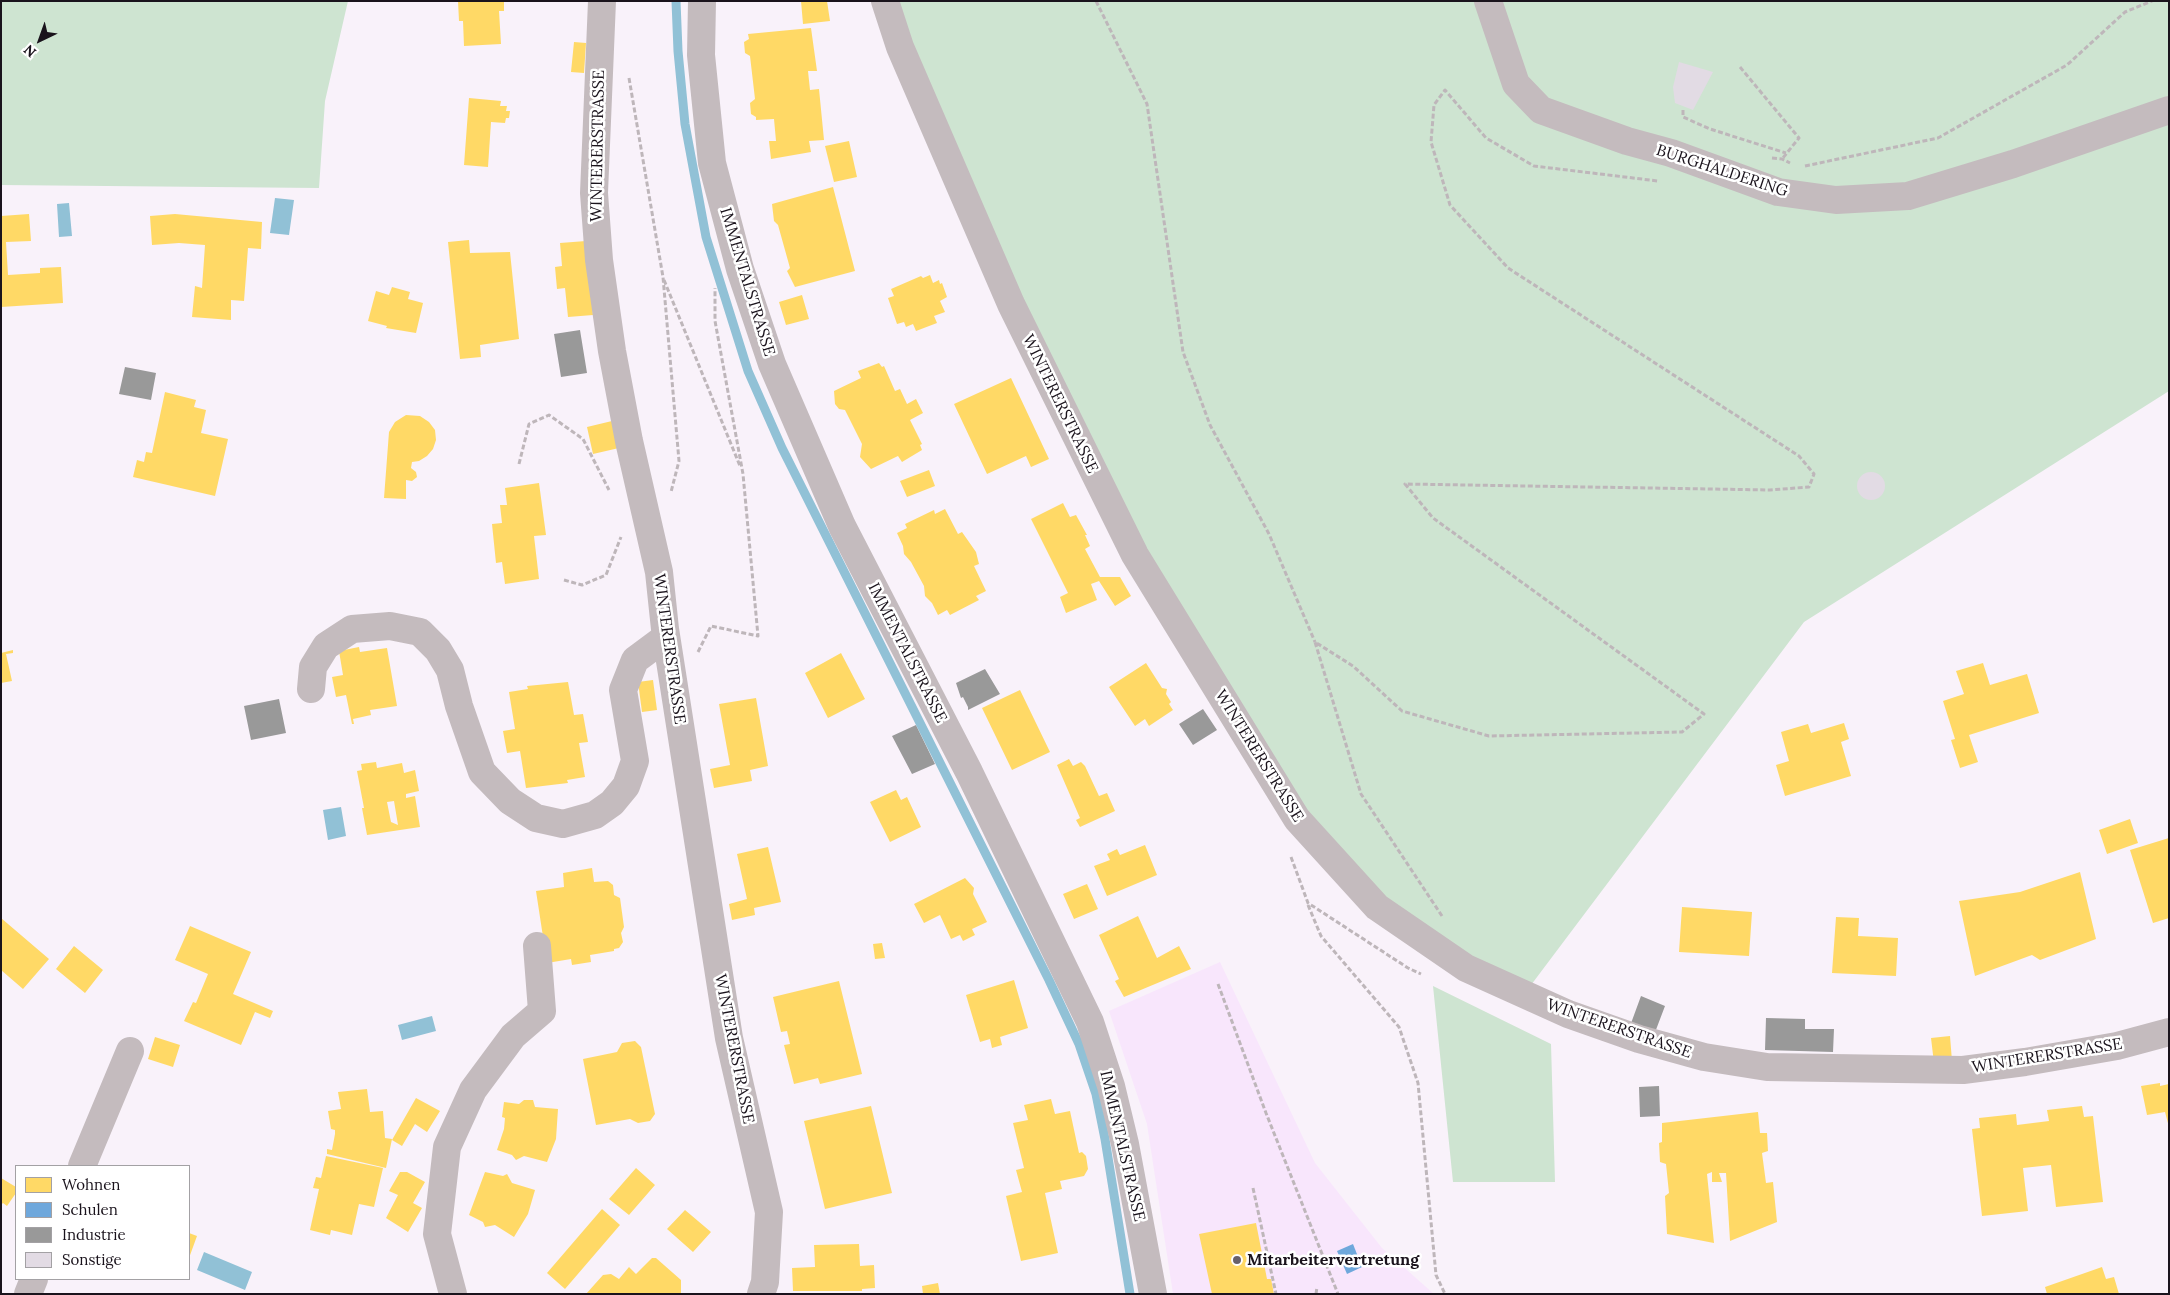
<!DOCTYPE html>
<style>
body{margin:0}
#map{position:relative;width:2170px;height:1295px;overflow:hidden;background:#f9f2fa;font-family:Lora,serif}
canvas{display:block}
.frame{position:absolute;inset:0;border:2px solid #1a131c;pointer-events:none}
.legend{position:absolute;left:15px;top:1165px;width:175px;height:115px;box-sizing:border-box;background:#fff;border:1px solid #a3a1a4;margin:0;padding:6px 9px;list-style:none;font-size:15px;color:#1a131c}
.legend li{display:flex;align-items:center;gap:10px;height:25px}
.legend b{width:25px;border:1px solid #a3a1a4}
.north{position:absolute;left:15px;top:15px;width:50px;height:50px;-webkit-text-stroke:4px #fff;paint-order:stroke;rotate:222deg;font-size:14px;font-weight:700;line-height:20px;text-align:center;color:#1a131c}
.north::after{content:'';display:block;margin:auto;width:18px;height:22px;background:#1a131c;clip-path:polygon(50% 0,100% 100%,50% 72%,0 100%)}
</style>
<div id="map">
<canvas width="2170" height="1295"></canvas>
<div class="frame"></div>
<ul class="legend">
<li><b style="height:14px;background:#ffd966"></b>Wohnen</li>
<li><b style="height:14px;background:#6fa8dc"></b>Schulen</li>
<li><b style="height:14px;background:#999"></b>Industrie</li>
<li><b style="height:14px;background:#e2dbe4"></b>Sonstige</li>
</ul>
<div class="north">N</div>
</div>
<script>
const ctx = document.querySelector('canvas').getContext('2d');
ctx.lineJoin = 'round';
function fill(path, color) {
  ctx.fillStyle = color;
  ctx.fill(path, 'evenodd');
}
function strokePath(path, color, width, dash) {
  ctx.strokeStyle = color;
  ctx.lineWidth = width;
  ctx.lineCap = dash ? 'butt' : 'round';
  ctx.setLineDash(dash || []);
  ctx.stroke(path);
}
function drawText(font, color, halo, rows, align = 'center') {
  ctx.font = font + ' Lora,serif';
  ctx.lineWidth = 5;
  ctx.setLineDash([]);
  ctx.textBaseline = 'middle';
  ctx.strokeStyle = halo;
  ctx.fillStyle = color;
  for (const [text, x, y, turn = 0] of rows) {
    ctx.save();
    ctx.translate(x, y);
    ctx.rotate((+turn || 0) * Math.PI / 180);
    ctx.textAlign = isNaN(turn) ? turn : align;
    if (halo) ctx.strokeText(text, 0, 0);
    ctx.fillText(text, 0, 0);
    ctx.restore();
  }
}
fill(new Path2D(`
 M 1220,962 L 1315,1163 L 1382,1248 L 1434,1294 L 1173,1294 L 1147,1124 L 1109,1011 Z`), '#f8e6fc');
fill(new Path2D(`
 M 1,1 L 348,1 L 325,101 L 319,188 L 1,185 Z
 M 874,1 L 2169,1 L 2169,391 L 1804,622 L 1522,997 L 1374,911 L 1131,555 Z
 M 1433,986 L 1551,1044 L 1555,1182 L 1453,1182 Z`), '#cee4d1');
fill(new Path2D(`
 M 275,198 L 294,200 L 289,235 L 270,233 Z
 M 69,203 L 72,236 L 59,237 L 57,204 Z
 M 341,807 L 346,836 L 328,840 L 323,810 Z
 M 432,1016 L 436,1031 L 402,1040 L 398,1025 Z
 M 204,1252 L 252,1272 L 245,1290 L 197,1270 Z`), '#91c1d6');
fill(new Path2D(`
 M 458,1 L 504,1 L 504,11 L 499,11 L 501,44 L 464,46 L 463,21 L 459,21 Z
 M 801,1 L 827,1 L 830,21 L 803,24 Z
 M 811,28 L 817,71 L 808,71 L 810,90 L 819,89 L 824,140 L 809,141 L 811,152 L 771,159 L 769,141 L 776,141 L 774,119 L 756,120 L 756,117 L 751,114 L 750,103 L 755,99 L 750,56 L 745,53 L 744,42 L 749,39 L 748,34 Z
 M 574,42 L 586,43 L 584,73 L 571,72 Z
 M 469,98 L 501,101 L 500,106 L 507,106 L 506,111 L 510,111 L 509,118 L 506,118 L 505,123 L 491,122 L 488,167 L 464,165 Z
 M 849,141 L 857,177 L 834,182 L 825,146 Z
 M 833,187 L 855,271 L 795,287 L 787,271 L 790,268 L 778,225 L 774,221 L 772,204 Z
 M 29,214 L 31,241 L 6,242 L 8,275 L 40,273 L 40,268 L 61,267 L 63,303 L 1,307 L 1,216 Z
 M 175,214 L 262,222 L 261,249 L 248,248 L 244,301 L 231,300 L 231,320 L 192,317 L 195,286 L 202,288 L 205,245 L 179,243 L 152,245 L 150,216 Z
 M 469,240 L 470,253 L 510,252 L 519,339 L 480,345 L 481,357 L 460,359 L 448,242 Z
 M 586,241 L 593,315 L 568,317 L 565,288 L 557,289 L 555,267 L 562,266 L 560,243 Z
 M 930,275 L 933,283 L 939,280 L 940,284 L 942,283 L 947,297 L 940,301 L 945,312 L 934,316 L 937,323 L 916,331 L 913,324 L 906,327 L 904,322 L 897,324 L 888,298 L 894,296 L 891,289 L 921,276 L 923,278 Z
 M 392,287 L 410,292 L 408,299 L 423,303 L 416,333 L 386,328 L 387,326 L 368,321 L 376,291 L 389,295 Z
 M 802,295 L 809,319 L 786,325 L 779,302 Z
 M 879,363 L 882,367 L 884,366 L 895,391 L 900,389 L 907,404 L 916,399 L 923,413 L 910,420 L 922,444 L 920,445 L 922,450 L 902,462 L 898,456 L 871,469 L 860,457 L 862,444 L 845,410 L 839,409 L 835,404 L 834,391 L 861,378 L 858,371 Z
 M 1011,378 L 1049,459 L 1031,467 L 1026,456 L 987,474 L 954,404 Z
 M 165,392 L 196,400 L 194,407 L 206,410 L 201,433 L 228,439 L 215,496 L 133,477 L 137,460 L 144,462 L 146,452 L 152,453 Z
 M 406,415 L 420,416 L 429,422 L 435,430 L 436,440 L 433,449 L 427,456 L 419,461 L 412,462 L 411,468 L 416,472 L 417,477 L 412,481 L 406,480 L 406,499 L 384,498 L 389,432 L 395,422 Z
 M 612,421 L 619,448 L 593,454 L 587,427 Z
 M 929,470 L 935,486 L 907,497 L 900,481 Z
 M 539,483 L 546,535 L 534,536 L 539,579 L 505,584 L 502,562 L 496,563 L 492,524 L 502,523 L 500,505 L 507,505 L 505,488 Z
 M 1063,503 L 1070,517 L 1076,515 L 1087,535 L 1085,535 L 1090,546 L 1085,549 L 1100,577 L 1120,577 L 1131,596 L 1115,606 L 1099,581 L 1091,584 L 1097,600 L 1066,613 L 1060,597 L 1068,593 L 1031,519 Z
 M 945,509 L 958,534 L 962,532 L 976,552 L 979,564 L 974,566 L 986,591 L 976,596 L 979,600 L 950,615 L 947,610 L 938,615 L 932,603 L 925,596 L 924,586 L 911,562 L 904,554 L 903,546 L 897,533 L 907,528 L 905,524 L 934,510 L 935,514 Z
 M 359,647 L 360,652 L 387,648 L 397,706 L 370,710 L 371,715 L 353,719 L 354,724 L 352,724 L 346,695 L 336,697 L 332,677 L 343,675 L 339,651 Z
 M 13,650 L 13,653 L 6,654 L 12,681 L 1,683 L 1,653 Z
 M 841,653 L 865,699 L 828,718 L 805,673 Z
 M 1146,663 L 1162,688 L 1167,689 L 1166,694 L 1171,702 L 1169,704 L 1173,710 L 1149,726 L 1145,719 L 1135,726 L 1109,687 Z
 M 1983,663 L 1990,685 L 2027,674 L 2039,713 L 1969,735 L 1978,762 L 1960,768 L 1951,740 L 1955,739 L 1943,701 L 1964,694 L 1956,671 Z
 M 653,680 L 657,710 L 642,712 L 638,682 Z
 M 568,682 L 574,715 L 583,714 L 588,742 L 579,743 L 585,777 L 567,780 L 568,783 L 526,788 L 520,751 L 507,753 L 503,731 L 515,729 L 509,692 L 528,689 L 527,686 Z
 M 1020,690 L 1050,752 L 1012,770 L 982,708 Z
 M 756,698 L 768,766 L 750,770 L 752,781 L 714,788 L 710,769 L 730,765 L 719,704 Z
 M 1844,723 L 1849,739 L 1841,742 L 1851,776 L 1785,796 L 1776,765 L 1789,761 L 1781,732 L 1808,724 L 1811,733 Z
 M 1069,759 L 1073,766 L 1081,762 L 1085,766 L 1099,796 L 1107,793 L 1115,811 L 1080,827 L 1076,820 L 1080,818 L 1057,765 Z
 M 376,762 L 377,768 L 402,763 L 404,773 L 415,770 L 419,791 L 406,794 L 406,798 L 415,796 L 420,827 L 367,835 L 362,808 L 364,808 L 357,771 L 362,770 L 361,764 ZM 394,801 L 398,825 L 391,822 L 387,802 Z
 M 896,790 L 901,800 L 907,797 L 921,827 L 890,842 L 870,802 Z
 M 2130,819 L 2138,843 L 2107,854 L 2099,830 Z
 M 2169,838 L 2169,918 L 2153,923 L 2130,850 Z
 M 1145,845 L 1157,875 L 1107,896 L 1094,866 L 1110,860 L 1107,854 L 1117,849 L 1120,855 Z
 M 768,847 L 781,902 L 754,908 L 755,915 L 732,920 L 729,904 L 747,899 L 737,854 Z
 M 592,868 L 594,882 L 608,881 L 613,885 L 614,895 L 620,898 L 624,927 L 621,933 L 623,942 L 619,948 L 614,949 L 614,951 L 590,955 L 591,962 L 572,965 L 571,959 L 547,963 L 536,891 L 564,887 L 563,873 Z
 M 2080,872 L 2096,939 L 2040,960 L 2032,955 L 1975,976 L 1959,901 L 2020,892 Z
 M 965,878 L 974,888 L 973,894 L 987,922 L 972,929 L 975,935 L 963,941 L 960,935 L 951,939 L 940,915 L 924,923 L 914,904 Z
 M 1087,884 L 1098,909 L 1074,919 L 1063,894 Z
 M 1682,907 L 1752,912 L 1749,956 L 1679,952 Z
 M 1138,916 L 1157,958 L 1179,946 L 1191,969 L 1124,997 L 1115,981 L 1119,979 L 1099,935 Z
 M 1836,917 L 1859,918 L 1858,936 L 1898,938 L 1896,976 L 1832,973 Z
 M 1,918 L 49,959 L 23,989 L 1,970 Z
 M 190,926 L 251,952 L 233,994 L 273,1011 L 270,1018 L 255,1012 L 241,1045 L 184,1021 L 193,1002 L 196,1003 L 208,974 L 175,960 Z
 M 882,943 L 885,958 L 875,959 L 873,944 Z
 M 74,946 L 103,970 L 85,993 L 56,969 Z
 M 1014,980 L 1028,1028 L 1000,1037 L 1002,1045 L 992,1048 L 990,1039 L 980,1042 L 966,995 Z
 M 839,981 L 862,1074 L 820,1084 L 818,1078 L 794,1084 L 784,1045 L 790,1044 L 787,1031 L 781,1032 L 773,997 Z
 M 1950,1036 L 1952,1061 L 1934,1063 L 1931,1038 Z
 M 155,1037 L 180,1045 L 173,1067 L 148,1059 Z
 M 635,1041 L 641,1047 L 655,1114 L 650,1121 L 638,1123 L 630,1119 L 596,1125 L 583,1059 L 617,1052 L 622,1043 Z
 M 2160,1083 L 2160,1086 L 2169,1084 L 2169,1127 L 2165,1112 L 2147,1115 L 2141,1086 Z
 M 367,1089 L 370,1112 L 383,1111 L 385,1138 L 392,1139 L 386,1168 L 327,1154 L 327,1149 L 332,1150 L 335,1134 L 335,1130 L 331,1129 L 328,1111 L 341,1109 L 338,1092 Z
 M 416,1098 L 440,1111 L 427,1132 L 415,1124 L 402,1146 L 392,1140 Z
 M 1051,1099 L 1055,1114 L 1070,1111 L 1079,1153 L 1082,1152 L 1086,1156 L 1088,1169 L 1084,1176 L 1060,1181 L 1062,1189 L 1045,1193 L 1058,1253 L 1021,1261 L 1006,1196 L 1022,1192 L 1016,1170 L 1024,1168 L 1013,1123 L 1028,1120 L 1024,1105 Z
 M 524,1100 L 533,1100 L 535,1107 L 558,1109 L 556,1139 L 547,1162 L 524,1156 L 516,1160 L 512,1155 L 497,1150 L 504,1129 L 505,1118 L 502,1117 L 504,1102 L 519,1104 Z
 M 871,1106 L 892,1193 L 825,1209 L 804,1121 Z
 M 2082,1106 L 2084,1117 L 2093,1116 L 2103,1202 L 2056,1207 L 2051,1165 L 2023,1168 L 2028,1211 L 1982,1216 L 1972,1129 L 1980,1128 L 1979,1118 L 2016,1114 L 2017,1125 L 2049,1121 L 2047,1110 Z
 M 1758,1112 L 1760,1133 L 1767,1133 L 1768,1151 L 1762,1153 L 1766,1183 L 1773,1182 L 1777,1222 L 1730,1241 L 1726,1173 L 1719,1173 L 1722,1182 L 1712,1182 L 1712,1172 L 1707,1174 L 1714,1243 L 1667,1234 L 1665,1196 L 1669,1193 L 1666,1164 L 1660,1162 L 1659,1143 L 1662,1142 L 1662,1123 Z
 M 326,1156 L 383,1168 L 374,1207 L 359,1204 L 352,1235 L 331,1230 L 330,1235 L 310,1230 L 319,1189 L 313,1188 L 316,1177 L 321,1178 Z
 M 636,1168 L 655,1185 L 629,1215 L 609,1199 Z
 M 400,1172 L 407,1172 L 425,1182 L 413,1203 L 422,1208 L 408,1232 L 386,1218 L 398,1195 L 389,1191 Z
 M 485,1172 L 503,1176 L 507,1174 L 512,1183 L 535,1190 L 528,1214 L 514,1237 L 495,1225 L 485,1227 L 483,1222 L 469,1215 Z
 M 1,1178 L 16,1187 L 16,1193 L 7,1206 L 3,1203 L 1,1205 Z
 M 602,1209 L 620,1225 L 565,1289 L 547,1273 Z
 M 685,1210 L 711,1232 L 693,1252 L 667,1229 Z
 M 1256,1223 L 1267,1279 L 1271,1279 L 1274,1294 L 1212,1294 L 1199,1234 Z
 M 189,1233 L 197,1236 L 189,1258 Z
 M 859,1244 L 860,1266 L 874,1265 L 875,1288 L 862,1289 L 862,1291 L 793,1291 L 792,1268 L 815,1267 L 814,1245 Z
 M 652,1258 L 656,1258 L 681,1280 L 681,1294 L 586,1294 L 603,1275 L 611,1274 L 619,1279 L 629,1267 L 636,1274 Z
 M 2102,1267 L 2106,1279 L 2114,1277 L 2119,1294 L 2047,1294 L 2045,1287 Z
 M 938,1283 L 940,1294 L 923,1294 L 922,1286 Z`), '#ffd966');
fill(new Path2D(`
 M 1353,1244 L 1362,1267 L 1347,1274 L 1337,1251 Z`), '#6fa8dc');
fill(new Path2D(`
 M 580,330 L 587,373 L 561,377 L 554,334 Z
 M 125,367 L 156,373 L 151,400 L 119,394 Z
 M 985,669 L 1000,694 L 968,710 L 968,707 L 963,697 L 961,698 L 956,683 Z
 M 279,699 L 286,733 L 251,740 L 244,706 Z
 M 1203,709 L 1217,730 L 1193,745 L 1179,724 Z
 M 916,725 L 935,764 L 912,774 L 892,736 Z
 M 1641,996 L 1665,1006 L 1654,1035 L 1630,1026 Z
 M 1766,1018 L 1805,1019 L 1805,1029 L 1834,1029 L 1833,1052 L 1765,1050 Z
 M 1659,1086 L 1660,1116 L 1640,1117 L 1639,1087 Z`), '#999');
strokePath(new Path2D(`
 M 676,1 L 678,51 L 685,124 L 706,237 L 748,371 L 782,448 L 1049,980 L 1079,1044 L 1096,1094 L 1105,1139 L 1130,1294`), '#91c1d6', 9);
fill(new Path2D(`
 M 1679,62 L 1713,72 L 1693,110 L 1675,103 L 1673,87 Z
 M1857 486a14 14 0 1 1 28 0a14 14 0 1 1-28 0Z`), '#e2dbe4');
strokePath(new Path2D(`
 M 1096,1 L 1147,104 L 1183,352 L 1210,425 L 1269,534 L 1315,642
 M 1740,67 L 1799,138 L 1782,159
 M 629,78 L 663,277 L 679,461 L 671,492
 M 1683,110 L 1683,117 L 1710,129 L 1786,153
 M 1772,158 L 1782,159 L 1790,163
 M 1805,166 L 1938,138 L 2067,65 L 2125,12 L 2152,1
 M 664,280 L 740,466
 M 519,464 L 529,424 L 549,415 L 583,439 L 609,490
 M 564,580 L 582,585 L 606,575 L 621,537
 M 698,652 L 711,626 L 758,636 L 743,474 L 715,321 L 715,288
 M 1291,857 L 1308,903 L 1408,968 L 1421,974
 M 1308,905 L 1321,936 L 1399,1027 L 1418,1083 L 1436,1275 L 1445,1294
 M 1442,916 L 1361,794 L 1315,642 L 1353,666 L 1402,711 L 1489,736 L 1682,732 L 1704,714 L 1433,518 L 1405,484 L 1770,490 L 1809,487 L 1814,474 L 1799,456 L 1508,268 L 1450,205 L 1431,142 L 1434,105 L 1445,90 L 1486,138 L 1534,166 L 1658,181
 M 1218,984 L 1266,1113 L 1338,1294
 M 1253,1188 L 1276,1294
 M 1316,1294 L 1317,1287`), '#beb6ba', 3, [5, 2.5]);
strokePath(new Path2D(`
 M 602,1 L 594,193 L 599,260 L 612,351 L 629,441 L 659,572 L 665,629 L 729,1038 L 769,1212 L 765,1282 L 761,1294
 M 702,1 L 701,55 L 712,163 L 740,269 L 772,364 L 842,526 L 969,772 L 1090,1022 L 1111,1086 L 1125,1144 L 1153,1294
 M 885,1 L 900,47 L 1011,304 L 1135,555 L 1297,819 L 1377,907 L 1466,968 L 1568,1014 L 1639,1039 L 1704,1057 L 1767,1067 L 1963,1070 L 2025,1062 L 2117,1046 L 2169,1032
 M 1488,1 L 1516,84 L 1541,110 L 1627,141 L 1671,153 L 1778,192 L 1836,200 L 1908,196 L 2013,164 L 2169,110
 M 311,689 L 313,667 L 326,646 L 352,629 L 390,626 L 420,632 L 438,650 L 450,670 L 459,706 L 482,772 L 510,801 L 536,818 L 563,824 L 595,815 L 612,803 L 626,786 L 635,761 L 623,690 L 635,660 L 666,637
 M 82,1166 L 130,1051
 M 28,1294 L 34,1279
 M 453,1294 L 437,1234 L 447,1147 L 473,1090 L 513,1036 L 542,1011 L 537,946`), '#c4bbbe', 28);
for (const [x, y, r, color] of [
 [1237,1260,5,"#68616a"]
]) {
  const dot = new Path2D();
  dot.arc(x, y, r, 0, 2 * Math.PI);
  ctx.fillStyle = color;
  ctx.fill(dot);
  strokePath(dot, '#fff', 2);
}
drawText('16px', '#1a131c', '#fff', [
 ["WINTERERSTRASSE",598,146,-89],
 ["BURGHALDERING",1722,171,18],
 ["IMMENTALSTRASSE",747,282,73],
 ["WINTERERSTRASSE",1060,404,64],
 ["WINTERERSTRASSE",669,649,82],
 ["IMMENTALSTRASSE",907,653,63],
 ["WINTERERSTRASSE",1259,756,58],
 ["WINTERERSTRASSE",1619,1029,19],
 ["WINTERERSTRASSE",734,1049,79],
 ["WINTERERSTRASSE",2047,1056,-9],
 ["IMMENTALSTRASSE",1122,1146,77]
]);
drawText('bold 16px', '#1a131c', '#fff', [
 ["Mitarbeitervertretung",1247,1260]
], 'left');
</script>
